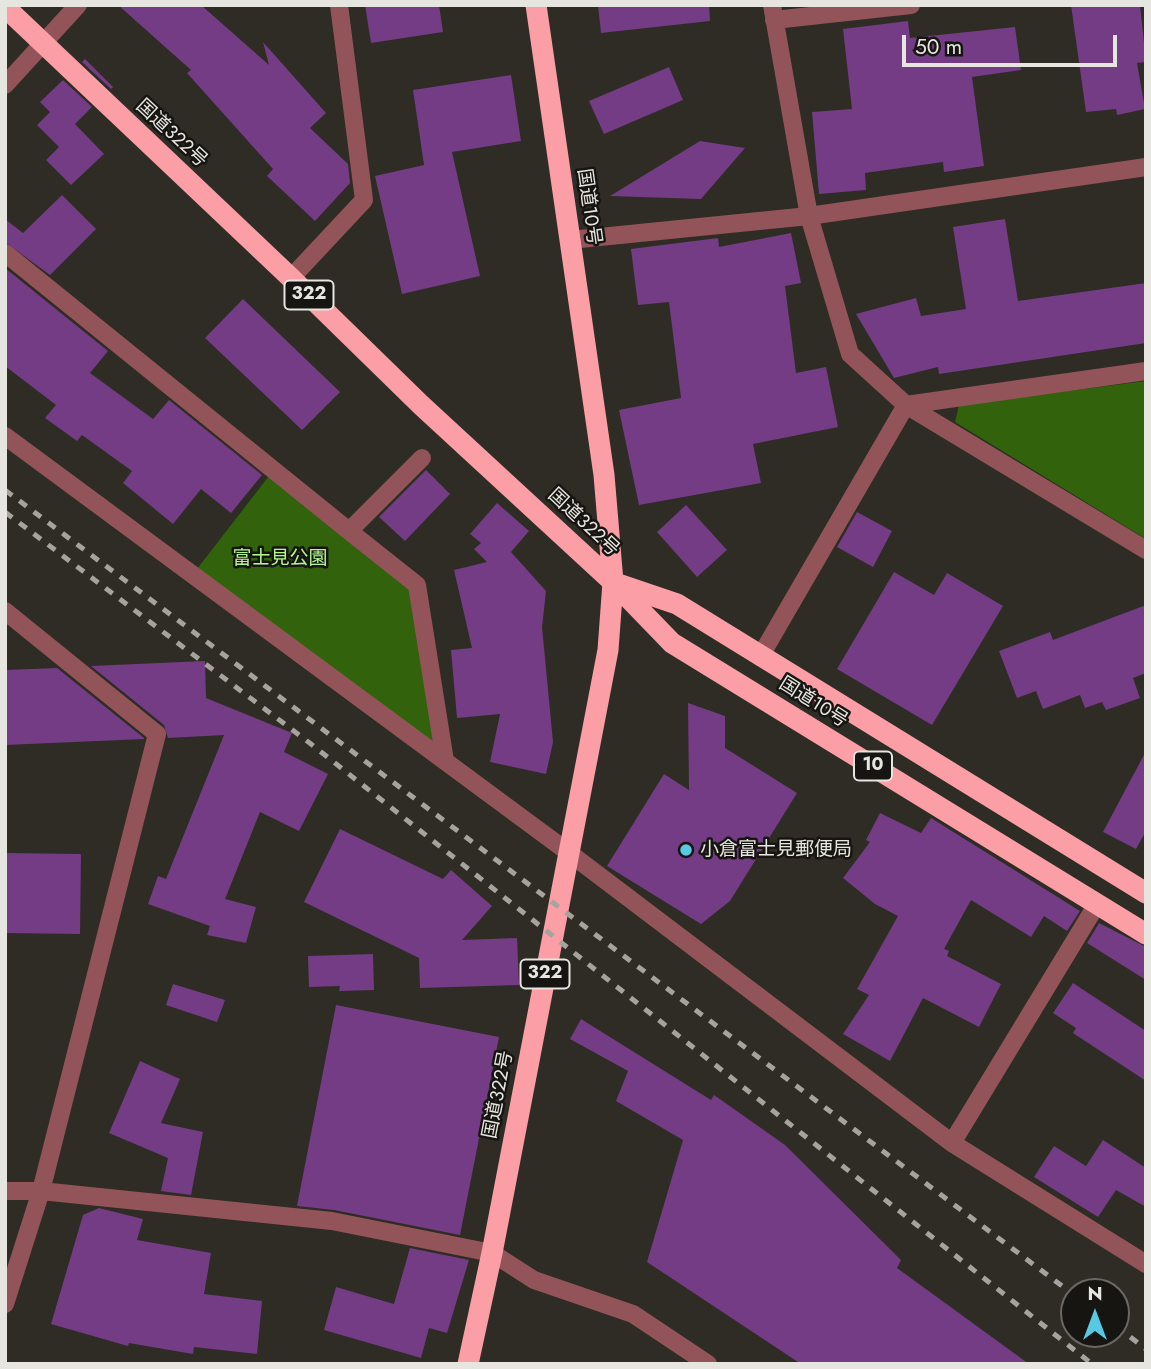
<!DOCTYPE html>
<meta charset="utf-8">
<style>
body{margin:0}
#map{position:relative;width:1151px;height:1369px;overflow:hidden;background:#2e2c25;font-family:Jost,sans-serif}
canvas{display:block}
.frame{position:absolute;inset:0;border:7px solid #e6e5e0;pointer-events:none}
.north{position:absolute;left:1060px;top:1278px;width:70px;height:70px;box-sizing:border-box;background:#161511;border:2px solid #696864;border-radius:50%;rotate:0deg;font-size:19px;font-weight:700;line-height:28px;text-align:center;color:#e6e5e0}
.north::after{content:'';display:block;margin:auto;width:24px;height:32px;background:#57c9e3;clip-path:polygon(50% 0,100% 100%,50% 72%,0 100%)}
.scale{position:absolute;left:902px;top:35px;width:215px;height:32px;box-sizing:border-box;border:4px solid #e6e5e0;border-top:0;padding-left:9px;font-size:21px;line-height:24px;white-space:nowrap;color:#e6e5e0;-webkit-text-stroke:5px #161511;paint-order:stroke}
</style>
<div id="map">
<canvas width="1151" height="1369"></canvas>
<div class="frame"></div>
<div class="north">N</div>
<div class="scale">50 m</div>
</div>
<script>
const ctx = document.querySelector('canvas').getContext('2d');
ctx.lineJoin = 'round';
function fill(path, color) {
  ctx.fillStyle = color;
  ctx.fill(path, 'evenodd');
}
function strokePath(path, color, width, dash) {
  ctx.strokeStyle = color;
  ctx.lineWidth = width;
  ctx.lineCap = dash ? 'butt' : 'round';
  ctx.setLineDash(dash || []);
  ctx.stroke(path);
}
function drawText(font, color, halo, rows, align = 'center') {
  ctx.font = font + ' Jost,"Noto Sans JP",sans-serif';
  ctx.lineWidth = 5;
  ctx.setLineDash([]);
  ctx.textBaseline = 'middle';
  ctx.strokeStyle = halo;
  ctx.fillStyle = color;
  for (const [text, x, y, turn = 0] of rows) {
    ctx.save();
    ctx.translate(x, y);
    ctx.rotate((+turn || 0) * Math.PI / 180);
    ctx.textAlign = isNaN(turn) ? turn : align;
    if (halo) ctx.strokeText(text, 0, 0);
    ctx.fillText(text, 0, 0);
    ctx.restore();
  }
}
fill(new Path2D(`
 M 1146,381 L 1146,539 L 955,422 L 959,405 Z
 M 269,476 L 413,589 L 436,748 L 197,569 Z`), '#32620b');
fill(new Path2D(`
 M 118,5 L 201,5 L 269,65 L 263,42 L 326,113 L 310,128 L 348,164 L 350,183 L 315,221 L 267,176 L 273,169 L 187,73 L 191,70 Z
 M 365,5 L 439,5 L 443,32 L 371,43 Z
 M 598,5 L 709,5 L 710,21 L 601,33 Z
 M 1071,5 L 1140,5 L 1146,62 L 1137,63 L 1145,109 L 1117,115 L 1116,109 L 1086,112 Z
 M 908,21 L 910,38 L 1015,27 L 1021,70 L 972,77 L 984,166 L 944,172 L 943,162 L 865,173 L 866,190 L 819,194 L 812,112 L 852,109 L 843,29 Z
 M 85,59 L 113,87 L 111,89 L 82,62 Z
 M 669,67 L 683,100 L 604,134 L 589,101 Z
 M 511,75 L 521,141 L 452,152 L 480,276 L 402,294 L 375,176 L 424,165 L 413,90 Z
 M 63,80 L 92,107 L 75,124 L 104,154 L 71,185 L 46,160 L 59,147 L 37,125 L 50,112 L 40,102 Z
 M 700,141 L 745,148 L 701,199 L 610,196 Z
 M 62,195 L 96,229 L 50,275 L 5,242 L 5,219 L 23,233 Z
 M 1005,219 L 1018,301 L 1146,283 L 1146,343 L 939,374 L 938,367 L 894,378 L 856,314 L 916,298 L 921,316 L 966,309 L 953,227 Z
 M 791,233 L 801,283 L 785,286 L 796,373 L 826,367 L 838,427 L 753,444 L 761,483 L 639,505 L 619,410 L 681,398 L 669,302 L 638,305 L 631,249 L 718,238 L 719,247 Z
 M 5,268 L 108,351 L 90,373 L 153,419 L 169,400 L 262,475 L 231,513 L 201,489 L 173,524 L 123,483 L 132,471 L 82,435 L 77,441 L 45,418 L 56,405 L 5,366 Z
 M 243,299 L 340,392 L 302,430 L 205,338 Z
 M 426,470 L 450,494 L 405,541 L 379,517 Z
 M 497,503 L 529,531 L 511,552 L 546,591 L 542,627 L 553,742 L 546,774 L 490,762 L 500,714 L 457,718 L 451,650 L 472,648 L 454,570 L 487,562 L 474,549 L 481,543 L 470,534 Z
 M 686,505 L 727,550 L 697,577 L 657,532 Z
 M 857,512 L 892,531 L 873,567 L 837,547 Z
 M 894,572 L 934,595 L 947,573 L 1003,606 L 932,725 L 837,669 Z
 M 1146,605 L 1146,673 L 1133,678 L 1140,698 L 1106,710 L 1102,702 L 1085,708 L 1080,695 L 1043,709 L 1036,691 L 1017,698 L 999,651 L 1050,632 L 1053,640 Z
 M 205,661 L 206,698 L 292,733 L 284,752 L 328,774 L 299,831 L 260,812 L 225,899 L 256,907 L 246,943 L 207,935 L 210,926 L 148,904 L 158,876 L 166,879 L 224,735 L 168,738 L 164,725 L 91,666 Z
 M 57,668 L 144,738 L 144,739 L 5,745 L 5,670 Z
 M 688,703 L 725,716 L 725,748 L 797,793 L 730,901 L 701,924 L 607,866 L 664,774 L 689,790 Z
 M 1146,751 L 1146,831 L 1136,849 L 1103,832 Z
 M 880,813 L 921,833 L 931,818 L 1080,911 L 1067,931 L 1044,916 L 1031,937 L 971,900 L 944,949 L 949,951 L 947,956 L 1001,984 L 979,1027 L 923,998 L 890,1061 L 843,1034 L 869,995 L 857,989 L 898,916 L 875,904 L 843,878 L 870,842 L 866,840 Z
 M 340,829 L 443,879 L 451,870 L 492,906 L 462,940 L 517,938 L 519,985 L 420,988 L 419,958 L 304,902 Z
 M 5,853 L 81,854 L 80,934 L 5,933 Z
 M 1099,923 L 1146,947 L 1146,980 L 1087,943 Z
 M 373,954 L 374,990 L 339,991 L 340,986 L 309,987 L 308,956 Z
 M 1073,983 L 1146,1031 L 1146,1081 L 1073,1033 L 1076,1028 L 1053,1013 Z
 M 173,984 L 225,1000 L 217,1022 L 166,1005 Z
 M 336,1005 L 499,1037 L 460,1235 L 334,1210 L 297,1206 Z
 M 581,1019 L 711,1100 L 714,1095 L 785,1145 L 901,1260 L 897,1268 L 1029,1364 L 801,1364 L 647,1262 L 683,1140 L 616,1101 L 628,1071 L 570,1039 Z
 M 140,1061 L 180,1079 L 161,1123 L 203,1132 L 191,1195 L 161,1191 L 168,1158 L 109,1133 Z
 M 1103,1140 L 1146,1168 L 1146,1207 L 1116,1190 L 1098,1217 L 1034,1177 L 1054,1146 L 1086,1166 Z
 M 99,1208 L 143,1219 L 137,1240 L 211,1253 L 204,1294 L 262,1301 L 257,1354 L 194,1347 L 193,1354 L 129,1343 L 128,1346 L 51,1324 L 83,1215 Z
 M 410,1248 L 469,1260 L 447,1333 L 429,1328 L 421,1358 L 324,1330 L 336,1287 L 394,1304 Z`), '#733c84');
strokePath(new Path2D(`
 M 772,5 L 809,216 L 850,354 L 906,405 L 1146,550
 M 774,20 L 911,5
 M 5,85 L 78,5
 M 570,240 L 809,216 L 1146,167
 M 5,253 L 349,531 L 422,458
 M 291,278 L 364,200 L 339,5
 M 906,405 L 1146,371
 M 5,436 L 568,852 L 952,1143
 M 349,531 L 417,585 L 445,761
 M 5,611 L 157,734 L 41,1191 L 5,1304
 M 760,657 L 906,405
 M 1097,904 L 952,1143 L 1146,1264
 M 5,1191 L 41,1191 L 332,1221 L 492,1253 L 534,1280 L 633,1314 L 708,1364`), '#925459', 18);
strokePath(new Path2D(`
 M 5,7 L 291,278 L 421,405 L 613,582 L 672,643 L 1146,934
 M 618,584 L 677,604 L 1146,893
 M 468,1364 L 492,1253 L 608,650 L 613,582 L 604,475 L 536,5`), '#fb9ea5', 21);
strokePath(new Path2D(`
 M 5,490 L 1074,1295
 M 5,512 L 311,744 L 1092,1364
 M 1116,1326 L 1146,1349`), '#a4a39d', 5, [9, 9]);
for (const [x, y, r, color] of [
 [686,850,7,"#57c9e3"]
]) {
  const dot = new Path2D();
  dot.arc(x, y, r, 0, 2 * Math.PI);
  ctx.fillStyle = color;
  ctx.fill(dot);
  strokePath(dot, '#161511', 2.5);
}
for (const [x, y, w] of [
 [309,295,49],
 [873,766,38],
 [545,974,49]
]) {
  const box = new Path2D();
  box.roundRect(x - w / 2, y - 14.5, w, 29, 5);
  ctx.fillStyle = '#161511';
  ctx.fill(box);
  strokePath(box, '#e6e5e0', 2);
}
drawText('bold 18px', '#e6e5e0', null, [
 ["322",309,295],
 ["10",873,766],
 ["322",545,974]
]);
drawText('19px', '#e6e5e0', '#161511', [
 ["国道322号",171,134,43],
 ["国道10号",588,207,82],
 ["国道322号",583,523,43],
 ["国道10号",813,703,32],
 ["国道322号",499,1095,-79]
]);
drawText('19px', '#b2f78b', '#161511', [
 ["富士見公園",280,559]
]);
drawText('19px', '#e6e5e0', '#161511', [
 ["小倉富士見郵便局",700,850]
], 'left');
</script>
